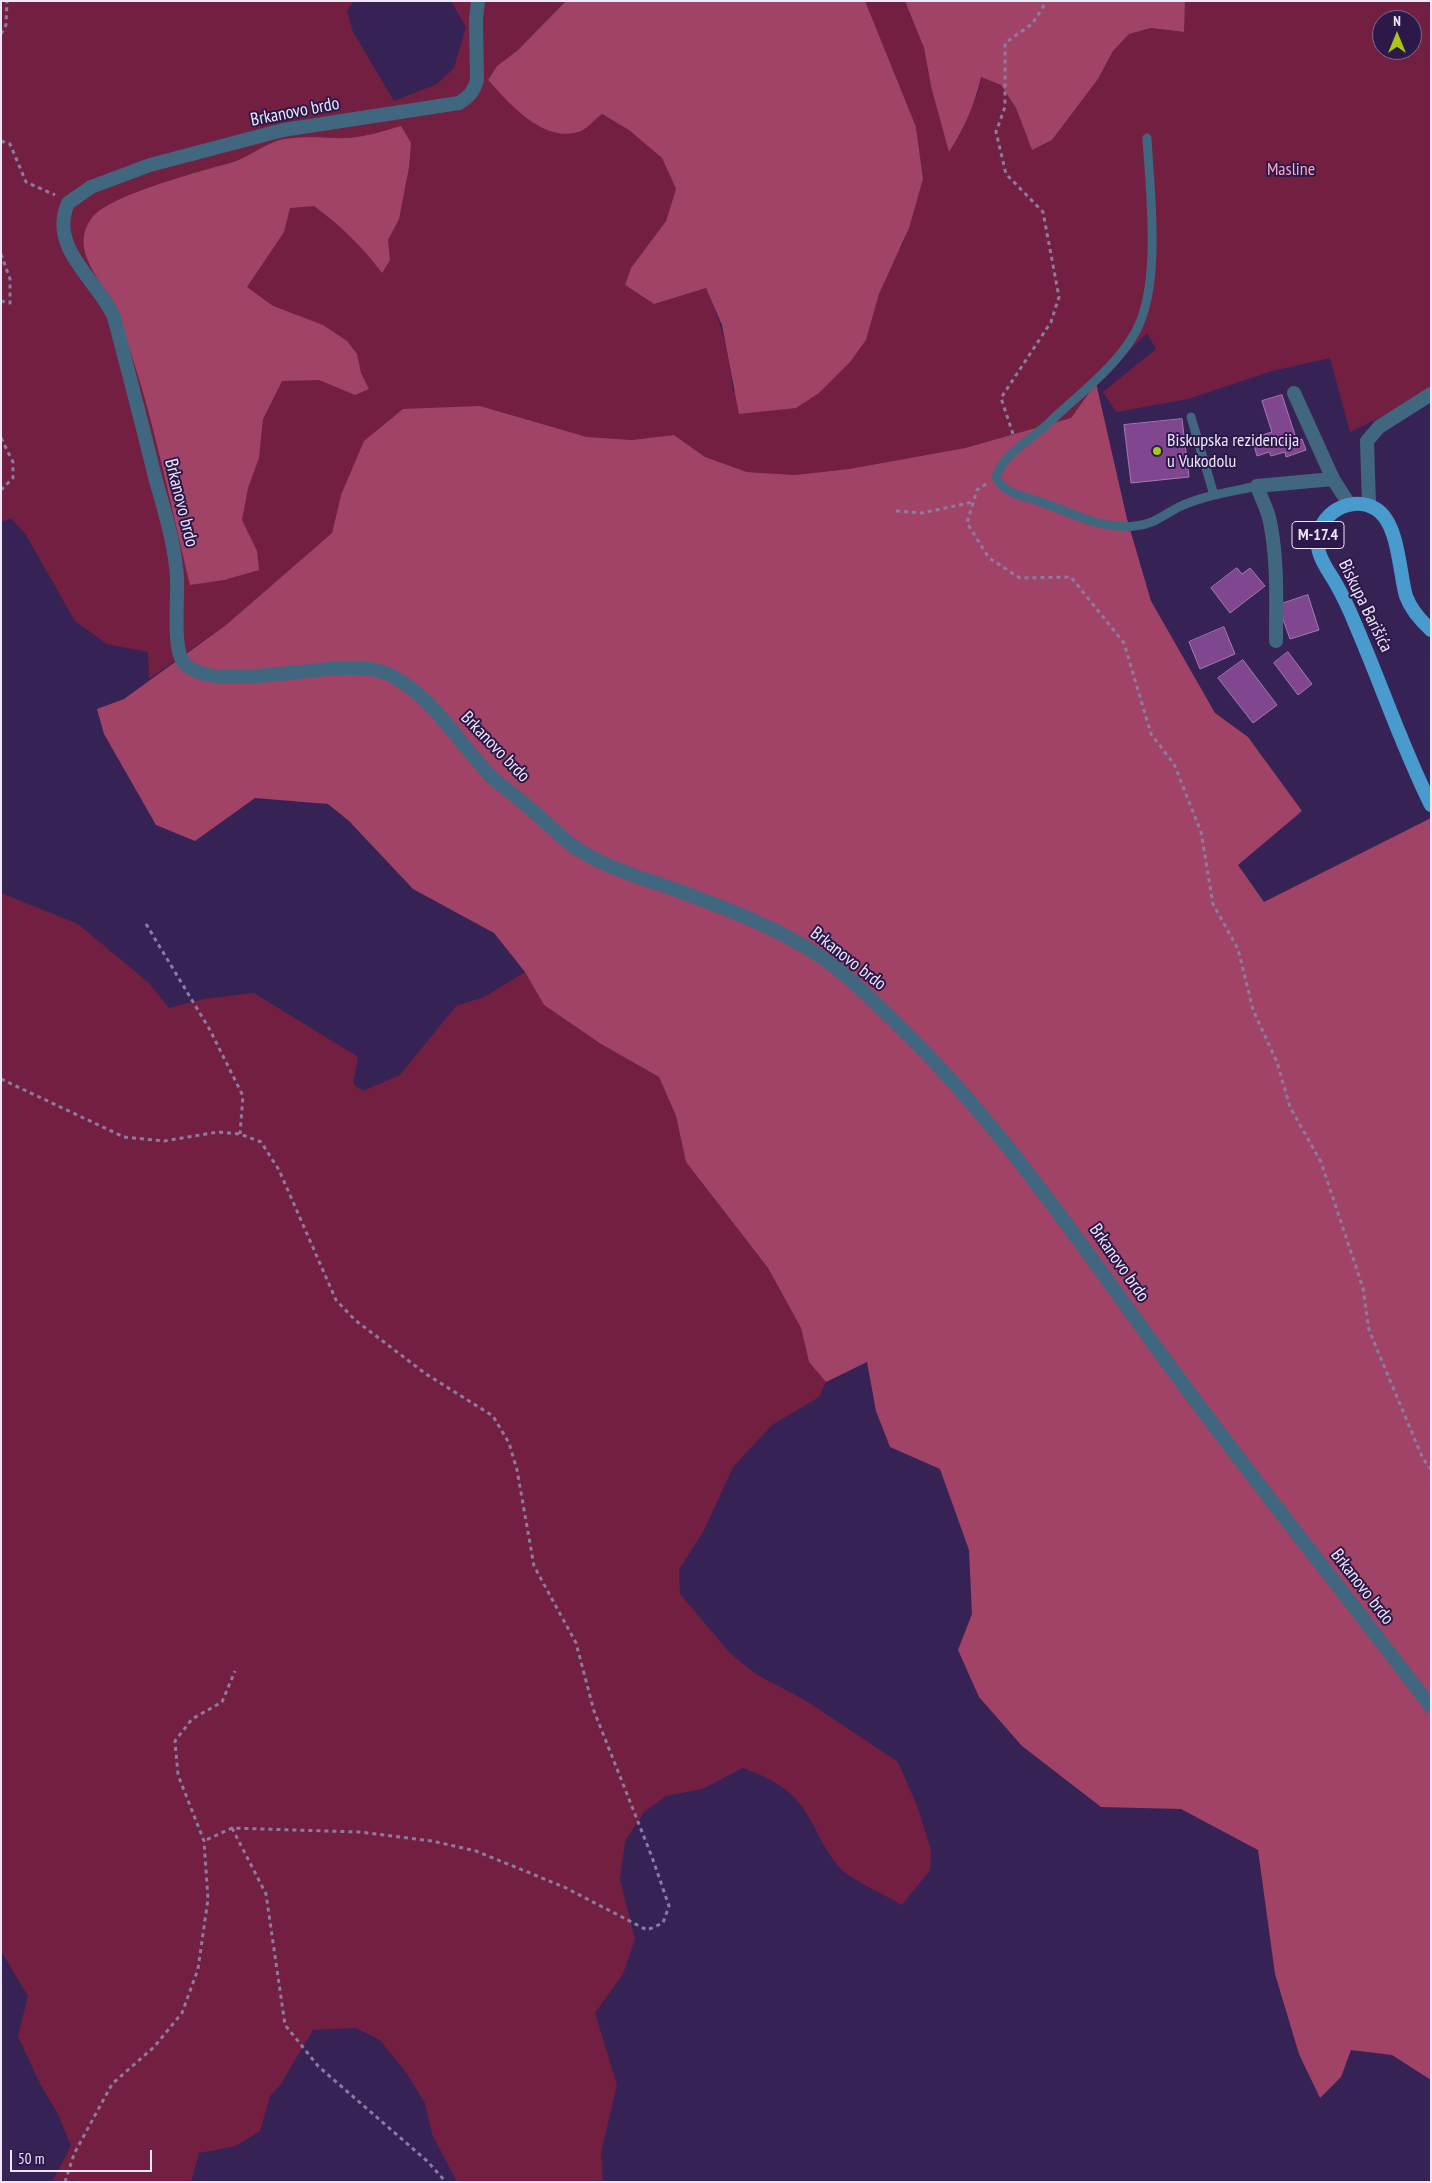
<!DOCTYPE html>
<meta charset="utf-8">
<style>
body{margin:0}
#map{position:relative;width:1432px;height:2183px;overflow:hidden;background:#372256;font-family:"PT Sans Narrow",sans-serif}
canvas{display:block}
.frame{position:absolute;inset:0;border:2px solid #ede7fb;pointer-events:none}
.north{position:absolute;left:1372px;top:10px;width:50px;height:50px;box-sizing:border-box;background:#2d184a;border:1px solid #7a6b91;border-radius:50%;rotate:0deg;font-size:14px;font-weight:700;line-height:20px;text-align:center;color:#ede7fb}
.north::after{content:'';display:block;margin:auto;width:18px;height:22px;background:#abc614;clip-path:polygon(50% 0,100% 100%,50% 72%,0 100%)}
.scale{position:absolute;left:10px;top:2150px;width:142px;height:22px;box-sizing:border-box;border:2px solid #ede7fb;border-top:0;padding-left:6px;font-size:15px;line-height:18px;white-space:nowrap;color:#ede7fb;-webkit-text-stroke:4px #2d184a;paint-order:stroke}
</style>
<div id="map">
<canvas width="1432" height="2183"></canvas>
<div class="frame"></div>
<div class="north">N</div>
<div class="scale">50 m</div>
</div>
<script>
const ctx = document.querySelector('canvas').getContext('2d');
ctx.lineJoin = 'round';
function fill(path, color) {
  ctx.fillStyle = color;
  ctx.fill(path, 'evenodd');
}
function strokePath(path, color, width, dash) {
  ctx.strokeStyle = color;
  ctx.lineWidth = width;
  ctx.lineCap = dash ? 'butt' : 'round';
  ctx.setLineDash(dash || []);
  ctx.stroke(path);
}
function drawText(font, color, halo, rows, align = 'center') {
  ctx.font = font + ' "PT Sans Narrow",sans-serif';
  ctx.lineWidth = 4;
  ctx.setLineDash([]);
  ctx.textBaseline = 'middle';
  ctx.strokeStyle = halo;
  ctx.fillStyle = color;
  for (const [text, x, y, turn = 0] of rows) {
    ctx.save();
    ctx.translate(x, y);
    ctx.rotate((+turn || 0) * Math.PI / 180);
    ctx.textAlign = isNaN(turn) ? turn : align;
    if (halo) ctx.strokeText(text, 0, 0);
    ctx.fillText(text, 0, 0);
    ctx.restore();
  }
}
fill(new Path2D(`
 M 1,1 L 354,1 L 347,11 L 353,32 L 394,101 L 437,84 L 454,68 L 466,27 L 451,1 L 566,1 L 518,50 L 497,66 L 488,80 L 532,122 L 601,114 L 630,130 L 662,158 L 676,189 L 666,221 L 631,268 L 625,285 L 654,304 L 706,287 C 722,326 729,350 733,392 L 866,340 L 879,294 L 889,268 L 903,243 L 923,179 L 916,128 L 865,1 L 905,1 L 924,48 L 931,86 L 959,137 L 978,93 L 981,77 L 1001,85 L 1016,108 L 1032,150 L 1052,140 L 1098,79 L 1113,51 L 1129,34 L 1151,28 L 1183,32 L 1185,1 L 1431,1 L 1431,393 L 1350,432 L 1330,358 L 1272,371 L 1188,399 L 1116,412 L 1103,392 L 1156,349 L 1147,333 L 1096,383 L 1071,418 L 965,448 L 849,469 L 795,475 L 747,472 L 705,457 L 674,435 L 632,440 L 587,437 L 480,406 L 341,495 L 332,533 L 226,625 L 149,679 L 148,652 L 107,644 L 75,621 L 26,535 L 11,518 L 1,522 ZM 1382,20 L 1412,20 L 1412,50 L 1382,50 Z
 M 1,893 L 78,924 L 149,983 L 169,1008 L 204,999 L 254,993 L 358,1057 L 353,1084 L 363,1091 L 400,1075 L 456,1006 L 484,997 L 525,972 L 544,1005 L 601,1044 L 659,1077 L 676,1116 L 686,1162 L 768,1268 L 801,1328 L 809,1362 L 826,1382 L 819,1397 L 772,1425 L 733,1467 L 704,1530 L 679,1570 L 680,1594 L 730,1653 L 756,1674 L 808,1702 L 898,1762 L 917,1806 L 931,1850 L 930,1870 L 902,1905 C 889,1897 851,1879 842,1870 C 824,1852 817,1828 803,1808 C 789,1787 765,1776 743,1768 L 702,1789 L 666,1796 L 644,1812 L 625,1841 L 620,1880 L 635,1939 L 623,1974 L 595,2013 L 617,2085 L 601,2152 L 603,2182 L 457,2182 L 432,2134 L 425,2103 L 405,2071 L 380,2040 L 356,2028 L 313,2030 L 280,2085 L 270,2096 L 260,2131 L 236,2146 L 199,2153 L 191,2182 L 52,2182 L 71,2146 L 58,2114 L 40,2084 L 18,2036 L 28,1996 L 1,1951 Z`), '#731f42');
fill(new Path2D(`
 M 566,1 L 865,1 L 916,127 L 923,179 L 909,228 L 879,294 L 866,340 L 850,362 L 819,393 L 796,408 L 739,414 L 722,325 L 706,288 L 654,304 L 625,285 L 631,268 L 666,221 L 676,189 L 662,158 L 629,130 L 602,114 C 595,119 588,128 581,131 C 544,145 509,103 488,80 L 497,66 L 518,50 Z
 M 905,1 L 1185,1 L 1184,32 L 1151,28 L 1129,34 L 1113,51 L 1098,79 L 1052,140 L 1032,150 L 1016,108 L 1001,85 L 981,77 C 975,104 964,129 949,152 L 931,86 L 924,48 Z
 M 401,126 L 411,143 L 409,167 L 399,219 L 388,240 L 390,260 L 382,273 C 362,246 341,226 314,206 L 290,208 L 284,232 L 247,287 L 273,306 L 323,325 L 347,341 L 357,354 L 361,373 L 369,389 L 355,395 L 319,380 L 282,381 L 263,419 L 259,458 L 248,488 L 242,520 L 257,551 L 259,570 L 224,580 L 190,585 C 168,494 150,399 116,311 C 105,282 68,252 91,219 C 106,196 201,171 230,163 C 245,159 259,148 274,142 C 298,134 325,139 350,138 C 368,136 384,131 401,126 Z
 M 1096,383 L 1127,519 L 1151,601 L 1215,713 L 1248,737 L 1302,811 L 1238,865 L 1264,902 L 1431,818 L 1431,2080 L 1392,2055 L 1351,2050 L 1341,2077 L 1320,2098 L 1299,2054 L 1275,1974 L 1258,1850 L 1181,1809 L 1101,1807 L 1022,1746 L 979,1697 L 958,1650 L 972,1614 L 969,1550 L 940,1469 L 890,1447 L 876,1411 L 867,1362 L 826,1382 L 809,1362 L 801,1328 L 768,1268 L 686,1162 L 676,1116 L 659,1077 L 601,1044 L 544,1005 L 525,972 L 494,933 L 413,889 L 349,821 L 328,804 L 255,798 L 195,841 L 156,825 L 104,734 L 97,709 L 124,699 L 226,625 L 332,533 L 341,495 L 364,441 L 403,409 L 480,406 L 587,437 L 632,440 L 674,435 L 705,457 L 747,472 L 795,475 L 849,469 L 965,448 L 1071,418 Z`), '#a14366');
const building = new Path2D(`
 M 1282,395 L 1297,441 L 1302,439 L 1306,450 L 1286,457 L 1285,452 L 1271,456 L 1269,452 L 1257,456 L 1252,438 L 1272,432 L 1262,401 Z
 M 1182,419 L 1189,477 L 1131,483 L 1124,425 Z
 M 1237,568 L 1242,574 L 1250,568 L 1265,586 L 1230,613 L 1211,588 Z
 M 1308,595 L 1319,630 L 1290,639 L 1278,605 Z
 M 1224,627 L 1235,654 L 1200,669 L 1189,642 Z
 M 1288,652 L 1312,684 L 1298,695 L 1274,663 Z
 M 1243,660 L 1277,705 L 1253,723 L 1218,678 Z`);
fill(building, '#814690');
strokePath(building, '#a47aaf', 1);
strokePath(new Path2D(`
 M 1,34 L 6,25 L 7,1
 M 1,141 L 10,144 L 26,182 L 55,195
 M 1,254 L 10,279 L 10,303 L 1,301
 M 1013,434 L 1001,398 L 1051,322 L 1059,297 L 1043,212 L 1006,174 L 996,132 L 1005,107 L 1005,43 L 1032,24 L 1047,1
 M 1,438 L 13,462 L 13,478 L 1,490
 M 986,484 L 977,490 L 967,523 L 989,558 L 1020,578 L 1071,577 L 1124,643 L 1151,734 L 1174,764 L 1201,832 L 1213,904 L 1238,949 L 1253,1010 L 1277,1062 L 1290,1107 L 1321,1162 L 1363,1288 L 1369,1330 L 1423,1459 L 1431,1469
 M 896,511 L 922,513 L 973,502
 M 146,924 L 210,1030 L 243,1096 L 240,1134
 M 1,1079 L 124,1137 L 164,1141 L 218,1132 L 240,1134 L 261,1142 L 279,1170 L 336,1300 L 355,1320 L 426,1374 L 493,1416 L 509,1443 L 517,1470 L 534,1566 L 576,1643 L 594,1711 L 652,1857 L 669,1906 L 663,1923 L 647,1930 L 564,1887 L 476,1851 L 432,1841 L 360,1832 L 232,1828 L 204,1841
 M 232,1828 L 266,1894 L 285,2025 L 318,2066 L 427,2161 L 446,2182
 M 65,2182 L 74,2154 L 112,2084 L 154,2047 L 182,2013 L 198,1969 L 208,1899 L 204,1841 L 178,1775 L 175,1741 L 192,1719 L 222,1702 L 235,1671`), '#8b7da2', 3, [4, 4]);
strokePath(new Path2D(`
 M 1147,138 C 1150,193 1162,285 1135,333 C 1116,367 1079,394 1051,421 C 1033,439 1004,452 996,477 C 1004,495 1025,496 1041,502 C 1072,513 1102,530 1135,526 C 1152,525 1162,516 1177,508 C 1201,496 1230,492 1257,486
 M 1191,417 L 1214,495`), '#41667f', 9);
strokePath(new Path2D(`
 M 478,1 L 476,19 L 477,80 C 474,91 469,97 459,103 L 283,130 L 150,165 L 91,187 L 68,203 C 48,249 98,280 114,317 C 128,370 142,424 155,477 C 164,510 175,543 177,578 C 178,598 173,644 182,660 C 208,700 336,655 383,672 C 429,689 460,746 494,779 C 504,788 516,796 526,805 C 542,818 557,834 573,846 C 602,866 635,876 668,887 C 719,906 773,925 818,955 C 847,974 871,999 896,1023 C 999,1122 1077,1239 1161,1354 C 1248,1474 1342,1589 1431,1707
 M 1294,393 L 1333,479 L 1349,504
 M 1369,505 L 1367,441 L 1379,427 L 1431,394
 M 1276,641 C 1276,601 1278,561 1270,522 C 1268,510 1261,498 1257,486 L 1333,479`), '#41667f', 14);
strokePath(new Path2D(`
 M 1431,630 C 1420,620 1411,610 1406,596 C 1399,572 1399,523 1376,509 C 1348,492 1310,519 1319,552 C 1322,563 1329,572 1335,582 C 1343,596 1350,611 1356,626 C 1382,686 1402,747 1431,805`), '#499bce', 14);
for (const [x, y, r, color] of [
 [1157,451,5,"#abc614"]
]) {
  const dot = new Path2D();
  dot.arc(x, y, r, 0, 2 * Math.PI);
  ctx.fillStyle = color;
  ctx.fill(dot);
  strokePath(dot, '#2d184a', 2);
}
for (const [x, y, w] of [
 [1318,535,52]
]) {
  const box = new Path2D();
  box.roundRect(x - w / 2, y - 13.5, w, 27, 4);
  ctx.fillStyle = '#2d184a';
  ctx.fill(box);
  strokePath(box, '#ede7fb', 1);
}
drawText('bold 16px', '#ede7fb', null, [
 ["M-17.4",1318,535]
]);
drawText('18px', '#ede7fb', '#2d184a', [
 ["Brkanovo brdo",295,112,-11],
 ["Brkanovo brdo",181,503,76],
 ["Biskupa Barišića",1365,606,64],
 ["Brkanovo brdo",495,747,46],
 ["Brkanovo brdo",848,959,38],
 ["Brkanovo brdo",1119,1263,55],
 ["Brkanovo brdo",1362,1587,52]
]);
drawText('18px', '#f9abc3', '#2d184a', [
 ["Masline",1291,170]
]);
drawText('18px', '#ede7fb', '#2d184a', [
 ["Biskupska rezidencija",1167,441],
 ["u Vukodolu",1167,462]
], 'left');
</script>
